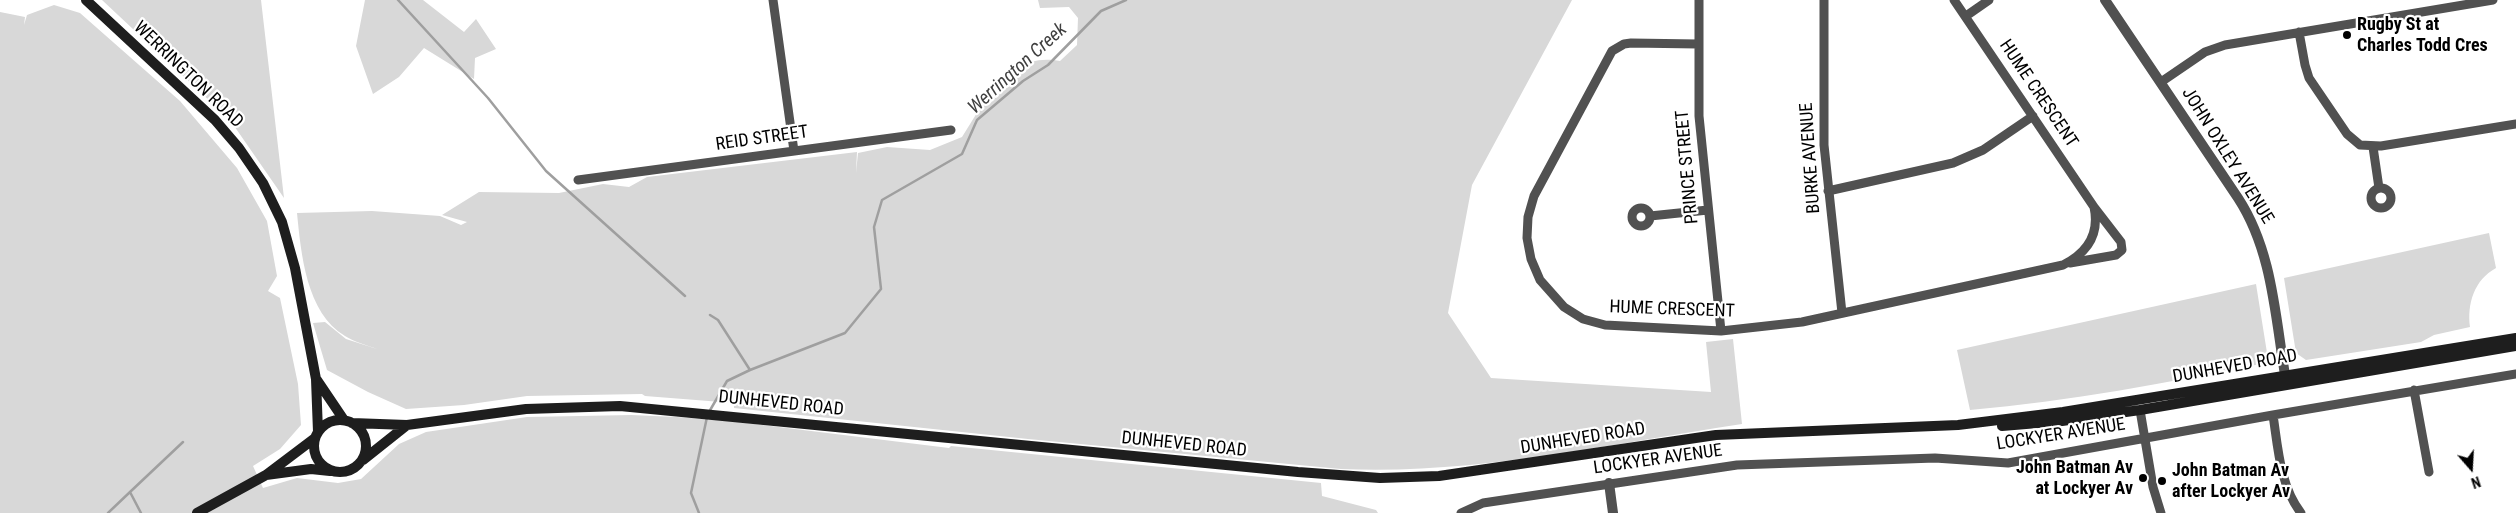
<!DOCTYPE html>
<style>
body{margin:0}
#map{position:relative;width:2516px;height:513px;overflow:hidden;background:#fff;font-family:"Roboto Condensed",sans-serif}
canvas{display:block}
.north{position:absolute;left:2446px;top:443px;width:50px;height:50px;-webkit-text-stroke:4px #fff;paint-order:stroke;rotate:161deg;font-size:14px;font-weight:700;line-height:20px;text-align:center;color:#000}
.north::after{content:'';display:block;margin:auto;width:18px;height:22px;background:#000;clip-path:polygon(50% 0,100% 100%,50% 72%,0 100%)}
</style>
<div id="map">
<canvas width="2516" height="513"></canvas>
<div class="north">N</div>
</div>
<script>
const ctx = document.querySelector('canvas').getContext('2d');
ctx.lineJoin = 'round';
function fill(path, color) {
  ctx.fillStyle = color;
  ctx.fill(path, 'evenodd');
}
function strokePath(path, color, width, dash) {
  ctx.strokeStyle = color;
  ctx.lineWidth = width;
  ctx.lineCap = dash ? 'butt' : 'round';
  ctx.setLineDash(dash || []);
  ctx.stroke(path);
}
function drawText(font, color, halo, rows, align = 'center') {
  ctx.font = font + ' "Roboto Condensed",sans-serif';
  ctx.lineWidth = 4.5;
  ctx.setLineDash([]);
  ctx.textBaseline = 'middle';
  ctx.strokeStyle = halo;
  ctx.fillStyle = color;
  for (const [text, x, y, turn = 0] of rows) {
    ctx.save();
    ctx.translate(x, y);
    ctx.rotate((+turn || 0) * Math.PI / 180);
    ctx.textAlign = isNaN(turn) ? turn : align;
    if (halo) ctx.strokeText(text, 0, 0);
    ctx.fillText(text, 0, 0);
    ctx.restore();
  }
}
fill(new Path2D(`
 M 102,0 L 261,0 L 284,198 L 230,120 Z
 M 365,0 L 423,0 L 464,32 L 476,19 L 496,49 L 475,58 L 474,79 L 424,48 L 399,77 L 373,94 L 356,46 Z
 M 1038,0 L 1572,0 L 1472,185 L 1448,313 L 1491,378 L 1711,392 L 1706,342 L 1733,339 L 1742,424 C 1609,444 1475,475 1341,469 L 1028,439 L 734,408 L 734,403 L 645,396 L 642,394 L 527,396 L 464,405 L 406,409 L 368,392 L 327,370 L 313,323 L 325,322 L 346,339 L 377,349 C 367,345 354,342 345,336 C 306,313 301,253 297,213 L 372,211 L 440,216 L 461,225 L 467,222 L 442,215 L 479,192 L 559,193 L 603,184 L 629,187 L 647,177 L 857,152 L 856,173 L 858,153 L 887,147 L 930,150 L 962,137 L 980,108 L 1020,72 C 1028,58 1047,59 1060,61 L 1077,45 L 1078,18 L 1069,7 L 1040,8 Z
 M 54,5 L 80,13 L 180,101 L 237,168 L 267,221 L 277,276 L 268,291 L 280,298 L 298,384 L 301,425 L 280,449 L 253,466 L 263,488 L 297,478 L 338,483 L 361,479 L 399,444 L 426,432 L 527,417 L 631,415 L 677,417 L 730,421 L 949,448 L 951,446 L 1321,483 L 1322,496 L 1376,510 L 1378,513 L 0,513 L 0,12 L 25,17 L 24,25 L 27,15 Z
 M 2489,233 L 2496,268 C 2474,280 2467,304 2470,327 L 2434,335 L 2421,342 L 2306,360 L 2296,353 L 2284,278 Z
 M 2256,284 L 2268,359 L 2265,363 C 2167,383 2070,401 1970,410 L 1957,350 Z`), '#d8d8d8');
strokePath(new Path2D(`
 M 398,0 L 488,98 L 546,171 L 685,296
 M 710,315 L 718,320 L 750,370
 M 709,412 L 727,381 L 750,370 L 845,333 L 881,289 L 874,227 L 882,200 L 962,154 L 977,120 L 1023,81 L 1048,65 L 1101,11 L 1126,0
 M 108,513 L 130,492
 M 141,513 L 130,492 L 183,442
 M 699,513 L 691,493 L 707,417`), '#9f9f9f', 2.5);
strokePath(new Path2D(`
 M 773,0 L 794,151
 M 1699,0 L 1699,116 L 1721,331
 M 1824,0 L 1824,145 L 1842,313
 M 1966,16 L 1989,0
 M 2299,32 L 2305,65 L 2309,78 L 2347,134 L 2360,145 L 2381,146 L 2516,124
 M 1698,44 L 1631,43 L 1624,44 L 1612,51 L 1534,196 L 1528,217 L 1527,238 L 1531,259 L 1540,280 L 1564,307 L 1583,319 L 1605,325 L 1721,331 L 1802,322 L 2063,265 C 2087,253 2100,235 2094,207 L 1954,0
 M 2161,82 L 2205,52 L 2225,45 L 2493,0
 M 2373,147 L 2379,188
 M 578,180 L 951,130
 M2371 198a10 10 0 1 1 20 0a10 10 0 1 1-20 0Z
 M 1828,191 L 1953,163 L 1983,150 L 2033,116
 M1632 217a9 9 0 1 1 18 0a9 9 0 1 1-18 0Z
 M 1650,216 L 1708,210
 M 2070,263 L 2116,255 L 2122,250 L 2121,242 L 2094,207
 M 2414,390 L 2429,472
 M 2140,410 L 2153,487 L 2161,513
 M 2273,415 C 2278,448 2280,486 2301,513
 M 1461,513 L 1483,503 L 1737,465 L 1935,458 L 2008,463 L 2273,415 L 2516,374`), '#515151', 9);
strokePath(new Path2D(`
 M 2105,0 L 2238,198 C 2272,250 2275,314 2285,375
 M 1609,483 L 1613,513`), '#515151', 10);
strokePath(new Path2D(`
 M 86,0 L 215,120 L 239,148 L 263,183 L 282,222 L 295,268 L 316,379 L 318,432
 M 317,380 L 344,420
 M314 446a26 26 0 1 1 52 0a26 26 0 1 1-52 0Z
 M 352,423 L 407,425 L 526,409 L 620,406 L 1298,472 L 1380,478 L 1439,476 L 1716,435 L 1958,425 L 2063,412 L 2516,338
 M 2002,426 L 2062,421 L 2140,410 L 2516,346
 M 363,460 L 407,425
 M 266,475 L 311,469 L 330,471
 M 197,513 L 266,475 L 315,438`), '#1e1e1e', 10);
for (const [x, y, r, color] of [
 [2347,35,5,"#000"],
 [2143,478,5,"#000"],
 [2162,481,5,"#000"]
]) {
  const dot = new Path2D();
  dot.arc(x, y, r, 0, 2 * Math.PI);
  ctx.fillStyle = color;
  ctx.fill(dot);
  strokePath(dot, '#fff', 2);
}
drawText('bold 18px', '#000', '#fff', [
 ["Rugby St at",2357,25],
 ["Charles Todd Cres",2357,46],
 ["John Batman Av",2133,468,"right"],
 ["at Lockyer Av",2133,489,"right"],
 ["John Batman Av",2172,471],
 ["after Lockyer Av",2172,492]
], 'left');
drawText('18px', '#000', '#fff', [
 ["WERRINGTON ROAD",188,75,44],
 ["HUME CRESCENT",2038,94,56],
 ["REID STREET",762,139,-8],
 ["JOHN OXLEY AVENUE",2227,156,58],
 ["BURKE AVENUE",1811,158,-94],
 ["PRINCE STREET",1688,167,-95],
 ["HUME CRESCENT",1672,310,2],
 ["DUNHEVED ROAD",2235,367,-10],
 ["DUNHEVED ROAD",781,404,6],
 ["LOCKYER AVENUE",2061,435,-9],
 ["DUNHEVED ROAD",1583,439,-9],
 ["DUNHEVED ROAD",1184,445,6],
 ["LOCKYER AVENUE",1658,460,-8]
]);
drawText('italic 19px', '#404040', '#fff', [
 ["Werrington Creek",1018,69,-42]
]);
</script>
